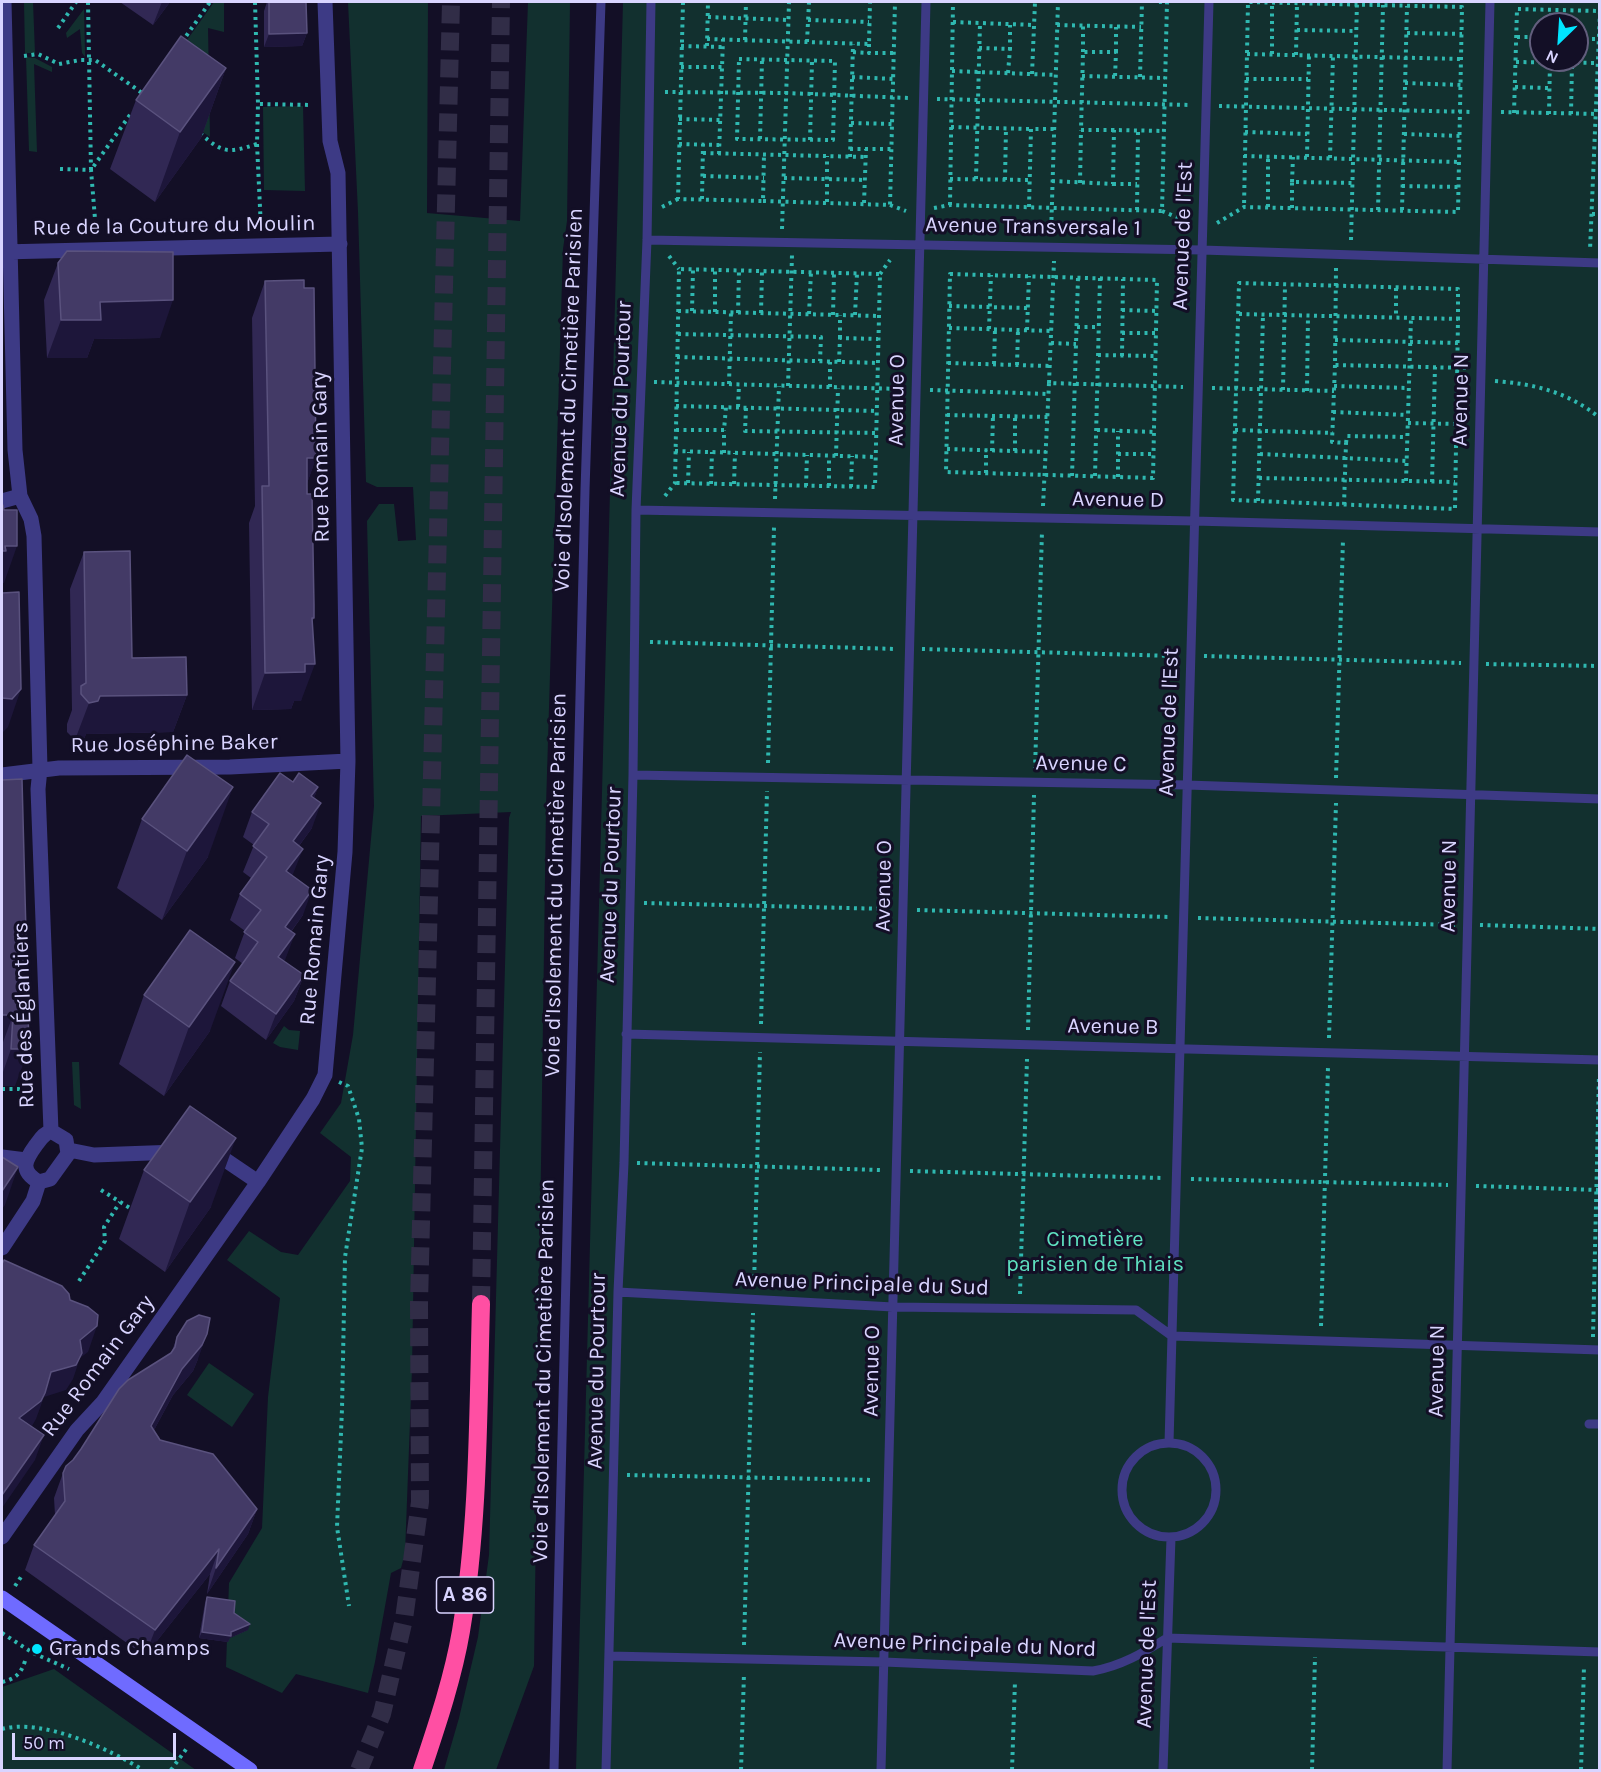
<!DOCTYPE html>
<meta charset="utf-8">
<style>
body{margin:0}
#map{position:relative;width:1601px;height:1772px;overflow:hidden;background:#130f26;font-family:Karla,sans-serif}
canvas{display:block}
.frame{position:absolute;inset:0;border:3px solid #d9d4ff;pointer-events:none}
.north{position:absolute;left:1529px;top:12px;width:60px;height:60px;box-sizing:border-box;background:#130f26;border:2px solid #625e7d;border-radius:50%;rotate:205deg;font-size:16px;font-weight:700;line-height:24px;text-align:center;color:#d9d4ff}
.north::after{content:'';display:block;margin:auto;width:21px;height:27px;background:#00e5ff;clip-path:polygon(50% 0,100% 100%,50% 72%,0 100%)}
.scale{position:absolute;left:12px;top:1733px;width:164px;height:27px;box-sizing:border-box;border:3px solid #d9d4ff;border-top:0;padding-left:8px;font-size:18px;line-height:21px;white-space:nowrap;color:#d9d4ff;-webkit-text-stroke:4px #130f26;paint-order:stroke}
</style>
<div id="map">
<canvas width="1601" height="1772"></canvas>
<div class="frame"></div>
<div class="north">N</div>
<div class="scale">50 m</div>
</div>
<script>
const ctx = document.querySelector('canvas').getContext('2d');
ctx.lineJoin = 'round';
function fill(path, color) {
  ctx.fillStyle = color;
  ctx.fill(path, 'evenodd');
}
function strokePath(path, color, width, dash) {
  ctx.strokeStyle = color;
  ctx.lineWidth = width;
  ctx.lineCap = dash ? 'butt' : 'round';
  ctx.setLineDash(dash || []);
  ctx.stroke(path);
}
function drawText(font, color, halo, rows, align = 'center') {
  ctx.font = font + ' Karla,sans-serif';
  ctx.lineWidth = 6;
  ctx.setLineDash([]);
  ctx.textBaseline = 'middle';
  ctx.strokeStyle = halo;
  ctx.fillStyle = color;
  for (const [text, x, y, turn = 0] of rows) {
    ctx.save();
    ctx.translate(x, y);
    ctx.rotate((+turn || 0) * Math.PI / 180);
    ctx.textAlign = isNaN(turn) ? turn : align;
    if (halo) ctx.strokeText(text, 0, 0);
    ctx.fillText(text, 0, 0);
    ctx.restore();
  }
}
fill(new Path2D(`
 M 24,2 L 33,2 L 35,53 L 25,53 Z
 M 214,2 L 224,2 L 224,32 L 208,28 L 210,137 L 148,95 Z
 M 348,2 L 428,2 L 427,213 L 520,221 L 528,2 L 570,2 L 567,221 L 563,249 L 546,806 L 534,1666 L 496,1770 L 444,1770 L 459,1718 L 478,1637 L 489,1555 L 509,818 L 511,812 L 421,816 L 412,1369 L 405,1553 L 401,1568 L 391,1573 L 375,1662 L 368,1693 L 296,1674 L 282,1693 L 226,1667 L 229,1583 L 262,1528 L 268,1397 L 280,1298 L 227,1260 L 249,1231 L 281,1252 L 298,1255 L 350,1181 L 351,1157 L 320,1133 L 341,1103 L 353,1035 L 374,806 L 367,521 L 379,504 L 394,504 L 398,541 L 416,540 L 413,487 L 377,487 L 366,482 L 358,212 Z
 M 623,2 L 1599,2 L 1599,1770 L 576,1770 ZM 1541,24 L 1577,24 L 1577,60 L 1541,60 Z
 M 84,9 L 85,52 L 85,57 L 82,53 L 80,29 L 67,38 L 66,33 Z
 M 26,57 L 35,58 L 52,67 L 52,72 L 34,64 L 37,152 L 29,151 Z
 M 303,106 L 305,191 L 264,190 L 263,107 Z
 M 284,1026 L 289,1030 L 300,1031 L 298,1050 L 280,1047 L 273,1043 Z
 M 72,1062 L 79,1062 L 81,1109 L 74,1105 Z
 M 209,1363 L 254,1394 L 232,1427 L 187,1395 Z
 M 54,1669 L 186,1763 L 196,1770 L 2,1770 L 2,1687 Z`), '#12302f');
strokePath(new Path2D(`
 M 481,1304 L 501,2
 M 359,1770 L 382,1714 L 404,1619 L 420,1502 L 419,1304 L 451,2`), '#312d47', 18, [18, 9]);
strokePath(new Path2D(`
 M 88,2 L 91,170 L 132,112
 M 255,2 L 258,104
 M 683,2 L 678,199 L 763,201 L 764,154
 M 708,17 L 788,20
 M 808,20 L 869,22
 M 953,22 L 1034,25
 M 1551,24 L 1551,10
 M 1057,25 L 1141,27
 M 58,28 L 76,2
 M 1297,30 L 1357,31
 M 1407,33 L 1462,34
 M 1517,37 L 1541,37
 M 707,39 L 869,44 L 870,2
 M 1577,39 L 1600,39
 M 745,40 L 746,2
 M 182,42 L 210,2
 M 807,42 L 809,2
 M 869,44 L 869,53 L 893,53
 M 681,46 L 723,47
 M 707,46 L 708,2
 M 979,48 L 1010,49 L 1010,25
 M 853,52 L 869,53
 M 1083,52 L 1083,26
 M 1116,52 L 1116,27
 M 1247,54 L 1461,59
 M 1272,54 L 1272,3
 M 1296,55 L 1297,3
 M 24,56 L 38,54 L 59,64 L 80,60 L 95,60 L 145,95
 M 739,59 L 835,61 L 833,140 L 737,139 Z
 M 1516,62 L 1599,63
 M 681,67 L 722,67
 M 952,71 L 1056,75
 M 1008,73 L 1010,49
 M 1032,74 L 1035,2
 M 1082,76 L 1165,78
 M 852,77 L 893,79
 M 1140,77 L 1142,2
 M 1246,79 L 1308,79
 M 1405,83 L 1461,85
 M 1515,87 L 1549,88
 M 665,92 L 786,93 L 909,98
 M 937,99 L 1191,105
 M 1219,106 L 1473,112
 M 1501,112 L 1600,114
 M 1514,113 L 1517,9 L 1599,11 L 1600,11 L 1590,250
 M 1549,114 L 1550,60
 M 1571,114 L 1572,63
 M 679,119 L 720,120
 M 851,123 L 892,124
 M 951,127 L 1031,129
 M 1114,130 L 1081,130 L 1083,52 L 1116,52 L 1115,77
 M 1245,132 L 1307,134
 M 200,133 C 223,154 229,153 257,144 L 258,104 L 312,105
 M 1404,134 L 1460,136
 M 760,139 L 762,60
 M 810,140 L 812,61
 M 257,144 L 261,229
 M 679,144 L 719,145
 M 850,149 L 891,149
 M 703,153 L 866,157
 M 719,154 L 723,39
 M 1244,156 L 1459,162
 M 850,157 L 853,44
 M 1307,157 L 1309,55
 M 1330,158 L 1333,56
 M 60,169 L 91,170 L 96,231
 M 703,176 L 764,178
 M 784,178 L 865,180
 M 950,179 L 1030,180
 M 976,179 L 980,23
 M 1005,180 L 1006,128
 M 1052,181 L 1113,184 L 1114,130 L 1164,131
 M 1292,182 L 1293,157
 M 1080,183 L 1081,130
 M 1113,184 L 1137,184
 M 1402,186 L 1459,187
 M 702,199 L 703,144
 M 763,201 L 890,205 L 895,2
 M 827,202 L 827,156
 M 864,203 L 866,149
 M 890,205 L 906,211
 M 950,205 L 953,2
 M 662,207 L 678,199
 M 1029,207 L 1031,129 L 1054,129
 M 1268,207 L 1268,156
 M 934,208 L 950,205 L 1162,211 L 1167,2 L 1157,2
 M 1292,208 L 1292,182 L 1352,183
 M 1137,210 L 1138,131
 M 1378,210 L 1383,5
 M 1402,210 L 1407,6
 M 1162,211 L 1188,222
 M 1592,214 L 1600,214
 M 1217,223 L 1244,207 L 1458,212 L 1462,7 L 1248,2 L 1244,207
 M 782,229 L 789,2
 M 1051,235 L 1058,2
 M 1351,240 L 1357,2
 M 669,256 L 679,269
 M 1336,268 L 1335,365 L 1468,368
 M 880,274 L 890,260
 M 950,274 L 1157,280 L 1153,478 L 946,472 Z
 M 1396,288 L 1396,318
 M 949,306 L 1028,308
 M 1122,310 L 1157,311
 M 678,311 L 879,316
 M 692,311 L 693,270
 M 715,312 L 715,270
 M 738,313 L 739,271
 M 761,313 L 762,272
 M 809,314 L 811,272
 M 1239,314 L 1458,319 L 1455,509 L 1233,500 L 1239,283 L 1458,289 L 1458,319
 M 833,315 L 834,273
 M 855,315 L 857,273
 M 1077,327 L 1099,327
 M 949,328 L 1052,331
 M 989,329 L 991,275
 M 1027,330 L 1029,276
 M 1122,333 L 1156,333
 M 678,334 L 821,337 L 820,361
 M 840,338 L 840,315
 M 1335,340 L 1458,343
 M 1051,343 L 1076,344
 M 1098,355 L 1156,356
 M 1122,356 L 1123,279
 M 677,357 L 878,363
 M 839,362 L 840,338 L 878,339
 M 948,363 L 1050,366
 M 994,364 L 995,329
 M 1017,365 L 1018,330
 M 1335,365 L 1332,442 L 1346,443 L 1344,505
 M 1495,381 C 1535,384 1568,392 1600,418
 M 654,382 L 901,389
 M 1049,383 L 1054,261
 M 729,384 L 731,312
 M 788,386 L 792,255
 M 1334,386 L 1409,388
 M 830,387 L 830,362
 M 1212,388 L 1334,391
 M 930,390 L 1049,394
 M 1283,390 L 1285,285
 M 1307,391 L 1308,316
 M 676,406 L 877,411
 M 738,407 L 739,385
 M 746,408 L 745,431 L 876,433
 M 1333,412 L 1408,415
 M 947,415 L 1048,417
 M 1408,423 L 1456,424
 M 676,430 L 724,430 L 726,407
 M 1097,430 L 1154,432
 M 1235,430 L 1333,433
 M 1346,443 L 1347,436 L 1407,437
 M 947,449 L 1046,452
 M 675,451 L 876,457
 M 992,451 L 993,416
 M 1015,451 L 1015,417
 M 724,453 L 724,430
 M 1118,454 L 1153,454
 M 1260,454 L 1407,461
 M 836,456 L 838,388
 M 986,473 L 986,450
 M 1072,476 L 1078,278
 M 1095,476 L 1100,278
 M 1118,477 L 1118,431
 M 1259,478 L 1455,482
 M 1406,481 L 1411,318
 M 1432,482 L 1435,367
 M 688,483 L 689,452
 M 711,484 L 712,452
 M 734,484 L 735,453
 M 806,486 L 807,455
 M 829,486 L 829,456
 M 851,487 L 852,456
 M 665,496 L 675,483 L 679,269 L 880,274 L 875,487 L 675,483
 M 775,499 L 779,386
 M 1258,501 L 1263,314
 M 1043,506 L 1049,383 L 1183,387
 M 650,642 L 897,649
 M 922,649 L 1176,656
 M 1204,656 L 1461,663
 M 1486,664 L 1600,666
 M 768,763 L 774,527
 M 1035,770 L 1042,531
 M 1336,778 L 1343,539
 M 644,903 L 888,909
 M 917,910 L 1170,917
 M 1198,918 L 1455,925
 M 1480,925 L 1600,929
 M 761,1024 L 767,791
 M 1028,1030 L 1034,795
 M 1329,1038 L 1336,803
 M 339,1082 L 348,1086 L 359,1119 L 362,1148 L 345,1257 L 342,1409 L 337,1527 L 349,1606
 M 2,1089 L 30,1089
 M 637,1163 L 881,1170
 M 910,1171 L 1163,1178
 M 1191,1179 L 1448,1185
 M 1476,1186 L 1600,1190
 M 101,1190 L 133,1210
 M 79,1281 L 105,1241 L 104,1227 L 120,1202
 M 754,1285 L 760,1052
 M 1020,1294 L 1027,1059
 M 1321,1326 L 1328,1067
 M 1593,1337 L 1599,1075
 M 627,1475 L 874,1480
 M 15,1586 L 21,1577
 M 2,1633 L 33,1653 L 69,1669
 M 744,1645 L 753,1313
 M 2,1682 C 15,1679 21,1674 25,1661
 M 2,1729 C 43,1718 109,1749 143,1770
 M 171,1770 L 187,1748
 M 741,1770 L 744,1673
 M 1012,1770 L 1015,1681
 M 1312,1770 L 1315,1657
 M 1581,1770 L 1584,1666`), '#2fb8b0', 4, [3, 4.5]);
strokePath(new Path2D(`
 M 647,240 L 1202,250 L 1600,263
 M 636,510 L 1194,521 L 1600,532
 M 633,775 L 1187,785 L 1600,799
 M 626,1034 L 1600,1060
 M 618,1292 L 893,1307 L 1136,1310 L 1172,1336 L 1600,1350
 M 1589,1424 L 1600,1424
 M1122 1490a47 47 0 1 1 94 0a47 47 0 1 1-94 0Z
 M 1169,1443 L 1209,2
 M 609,1656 L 884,1662 L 1093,1671 C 1121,1666 1143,1653 1167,1638 L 1600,1652
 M 554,1770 L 585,490 L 601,2
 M 606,1770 L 618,1292 L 624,1163 L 633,775 L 636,510 L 647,240 L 651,2
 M 881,1770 L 926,2
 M 1163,1770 L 1171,1538
 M 1447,1770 L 1490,2`), '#3d3a85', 9);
strokePath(new Path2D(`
 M 4,2 L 15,450 L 20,496 L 31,519 L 34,536 L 40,769 L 38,789 L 51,1131
 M 2,252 L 340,244
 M 2,501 L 20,496
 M 2,775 L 59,768 L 230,767 L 348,761
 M 51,1131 L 66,1140 L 68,1154 L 50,1179 L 39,1182 C 19,1171 25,1160 36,1145 C 41,1139 43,1134 51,1131 Z
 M 69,1150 L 94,1155 L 177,1152
 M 210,1153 L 224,1159 L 258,1182
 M 2,1157 L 26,1160
 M 2,1248 L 33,1201 L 39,1182
 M 2,1537 L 77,1430 L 103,1402 L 258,1182 L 313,1099 L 325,1075 L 345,852 L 348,761 L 338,173 L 330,141 L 325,2`), '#3d3a85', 15);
strokePath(new Path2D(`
 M 2,1598 L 250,1770`), '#6f6bff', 15);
strokePath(new Path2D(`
 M 422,1770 C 437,1725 453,1678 461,1631 C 479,1523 478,1413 481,1304`), '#ff4fa3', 18);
fill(new Path2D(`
 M 120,2 L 170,2 L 153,25 Z
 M 267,2 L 306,2 L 307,33 L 302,46 L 264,47 L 264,11 Z
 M 226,68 L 201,138 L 155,202 L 110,169 L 136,100 Z
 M 58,263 L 160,338 L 94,339 L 87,358 L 47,358 L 44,300 Z
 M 265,281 L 316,458 L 307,483 L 314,618 L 312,622 L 301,701 L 294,701 L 291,709 L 252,710 L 249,523 L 255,506 L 252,318 Z
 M 84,552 L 132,658 L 187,695 L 173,732 L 86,734 L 84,739 L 75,740 L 67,732 L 67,724 L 72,710 L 70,589 Z
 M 2,780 L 15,1086 L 2,1086 Z
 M 293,782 L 318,787 L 314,798 L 312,828 L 299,846 L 292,875 L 303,915 L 291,932 L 284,961 L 304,975 L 294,1001 L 266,1040 L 221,1006 L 230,981 L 243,964 L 235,958 L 245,931 L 230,920 L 240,894 L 251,878 L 243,872 L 254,845 L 243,837 L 252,812 Z
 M 142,819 L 208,857 L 162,920 L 117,888 Z
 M 144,995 L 210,1031 L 164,1096 L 119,1064 Z
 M 144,1170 L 211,1207 L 165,1272 L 119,1239 Z
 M 177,1337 L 198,1359 L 193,1371 L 173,1395 L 154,1430 L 160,1440 L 257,1509 L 248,1534 L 207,1594 L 210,1574 L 145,1656 L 25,1570 L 34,1545 L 55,1515 L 54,1498 L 63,1473 L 73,1460 L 172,1351 Z
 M 207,1597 L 234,1613 L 248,1630 L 230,1638 L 228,1642 L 199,1638 L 205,1603 Z`), '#312854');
fill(new Path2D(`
 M 162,2 L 170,2 L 153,25 Z
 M 307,33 L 302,46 L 264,47 L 269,34 Z
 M 226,68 L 201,138 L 155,202 L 180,132 Z
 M 173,300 L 160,338 L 94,339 L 87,358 L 47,358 L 61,320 L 100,302 Z
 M 307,458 L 316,458 L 303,495 Z
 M 5,546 L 17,546 L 4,583 L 2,583 L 2,551 Z
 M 305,664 L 315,664 L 301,701 L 294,701 L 291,709 L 252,710 L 265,673 Z
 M 21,689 L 8,727 L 2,733 L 2,698 Z
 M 187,695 L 173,732 L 86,734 L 84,739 L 75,740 L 89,703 L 100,696 Z
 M 233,787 L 208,857 L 162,920 L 187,851 Z
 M 318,787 L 309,812 L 311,796 Z
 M 321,803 L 312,828 L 283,867 L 293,841 Z
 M 303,849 L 293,874 L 277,897 L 286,871 Z
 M 312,890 L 303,915 L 275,953 L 285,927 Z
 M 295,934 L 285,960 L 269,982 L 278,957 Z
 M 235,962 L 210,1031 L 164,1096 L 189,1027 Z
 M 304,975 L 294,1001 L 266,1040 L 276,1014 Z
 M 2,1015 L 13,1015 L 2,1045 Z
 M 11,1049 L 29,1049 L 15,1086 L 2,1086 L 2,1075 Z
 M 236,1138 L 211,1207 L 165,1272 L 190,1202 Z
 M 18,1167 L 5,1205 L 2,1209 L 2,1191 Z
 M 97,1326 L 88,1352 L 80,1358 L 73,1379 L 66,1390 L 44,1397 L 36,1419 L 32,1426 L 19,1418 L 51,1372 L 80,1340 Z
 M 207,1334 L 198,1359 L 193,1371 L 173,1395 L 142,1452 L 151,1426 L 182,1369 Z
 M 44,1435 L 35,1460 L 2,1508 L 2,1495 Z
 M 257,1509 L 248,1534 L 207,1594 L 216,1568 Z
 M 219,1549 L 210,1574 L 145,1656 L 155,1630 Z
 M 250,1624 L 248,1630 L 230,1638 L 228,1642 L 199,1638 L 202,1632 L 231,1632 Z`), '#1d163a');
const building = new Path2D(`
 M 269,2 L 306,2 L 307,33 L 269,34 Z
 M 181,36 L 226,68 L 180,132 L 136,100 Z
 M 67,251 L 173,252 L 173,300 L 100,302 L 101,320 L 61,320 L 58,263 Z
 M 304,280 L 304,288 L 314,288 L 316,458 L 307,458 L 307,494 L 312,494 L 314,605 L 314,618 L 312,618 L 315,664 L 305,664 L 305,672 L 265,673 L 262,486 L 269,486 L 265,281 Z
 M 2,505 L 3,505 L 4,510 L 17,510 L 17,546 L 5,546 L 6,551 L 2,551 Z
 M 130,551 L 132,658 L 186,657 L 187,695 L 100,696 L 98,701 L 89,703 L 81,694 L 81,686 L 86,683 L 84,552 Z
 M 19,592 L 21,689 L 12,699 L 2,698 L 2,593 Z
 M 187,755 L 233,787 L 187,851 L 142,819 Z
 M 280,773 L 293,782 L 299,773 L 318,787 L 311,796 L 321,803 L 293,841 L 303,849 L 286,871 L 312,890 L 285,927 L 295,934 L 278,957 L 304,975 L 276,1014 L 230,981 L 258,942 L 244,932 L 261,910 L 240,894 L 267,857 L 253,846 L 269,824 L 252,812 Z
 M 22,779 L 29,1049 L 11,1049 L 13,1015 L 2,1015 L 2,780 Z
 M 190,930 L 235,962 L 189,1027 L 144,995 Z
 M 190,1106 L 236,1138 L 190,1202 L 144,1170 Z
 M 2,1157 L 18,1167 L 2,1191 Z
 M 4,1260 L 62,1286 L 69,1294 L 70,1300 L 88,1307 L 98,1315 L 97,1326 L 80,1340 L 82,1353 L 76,1365 L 51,1372 L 45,1393 L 41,1401 L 19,1418 L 44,1435 L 2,1495 L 2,1264 Z
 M 199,1315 L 210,1318 L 207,1334 L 202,1345 L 182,1369 L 151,1426 L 160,1440 L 213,1454 L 257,1509 L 216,1568 L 219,1549 L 155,1630 L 34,1545 L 65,1501 L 63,1473 L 66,1466 L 73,1460 L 81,1449 L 119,1389 L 128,1380 L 171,1353 L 175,1347 L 177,1337 L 187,1321 Z
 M 207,1597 L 235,1601 L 234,1613 L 250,1624 L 231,1632 L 231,1636 L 202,1632 Z`);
fill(building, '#433a66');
strokePath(building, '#5a527e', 1.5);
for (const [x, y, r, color] of [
 [37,1649,6,"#00e5ff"]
]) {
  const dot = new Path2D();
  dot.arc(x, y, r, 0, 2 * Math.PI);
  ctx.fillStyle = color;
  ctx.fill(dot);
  strokePath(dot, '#130f26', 2);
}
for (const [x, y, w] of [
 [465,1595,57]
]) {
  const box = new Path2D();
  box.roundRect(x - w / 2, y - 18, w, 36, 4.5);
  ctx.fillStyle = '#130f26';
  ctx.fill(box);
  strokePath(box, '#d9d4ff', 1.5);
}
drawText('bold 21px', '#d9d4ff', null, [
 ["A 86",465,1595]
]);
drawText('22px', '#d9d4ff', '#130f26', [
 ["Rue de la Couture du Moulin",174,226,-1],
 ["Avenue Transversale 1",1033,227,1],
 ["Avenue de l'Est",1183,236,-88],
 ["Avenue du Pourtour",621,399,-88],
 ["Voie d'Isolement du Cimetière Parisien",569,400,-88],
 ["Avenue O",897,400,-89],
 ["Avenue N",1461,400,-89],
 ["Rue Romain Gary",321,457,-91],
 ["Avenue D",1118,500,1],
 ["Avenue de l'Est",1169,722,-88],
 ["Rue Joséphine Baker",174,744,-1],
 ["Avenue C",1081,764,1],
 ["Voie d'Isolement du Cimetière Parisien",556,885,-89],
 ["Avenue du Pourtour",611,885,-88],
 ["Avenue O",884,886,-89],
 ["Avenue N",1449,886,-89],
 ["Rue Romain Gary",315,940,-85],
 ["Rue des Églantiers",24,1015,-92],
 ["Avenue B",1113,1027,1],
 ["Avenue Principale du Sud",862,1284,2],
 ["Rue Romain Gary",98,1366,-53],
 ["Voie d'Isolement du Cimetière Parisien",544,1371,-89],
 ["Avenue du Pourtour",597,1371,-89],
 ["Avenue O",872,1371,-89],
 ["Avenue N",1437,1371,-89],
 ["Avenue Principale du Nord",965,1645,2],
 ["Avenue de l'Est",1147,1654,-88]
]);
drawText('22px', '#5fe0c0', '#130f26', [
 ["Cimetière",1095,1240],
 ["parisien de Thiais",1095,1265]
]);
drawText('22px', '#d9d4ff', '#130f26', [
 ["Grands Champs",49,1649]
], 'left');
</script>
